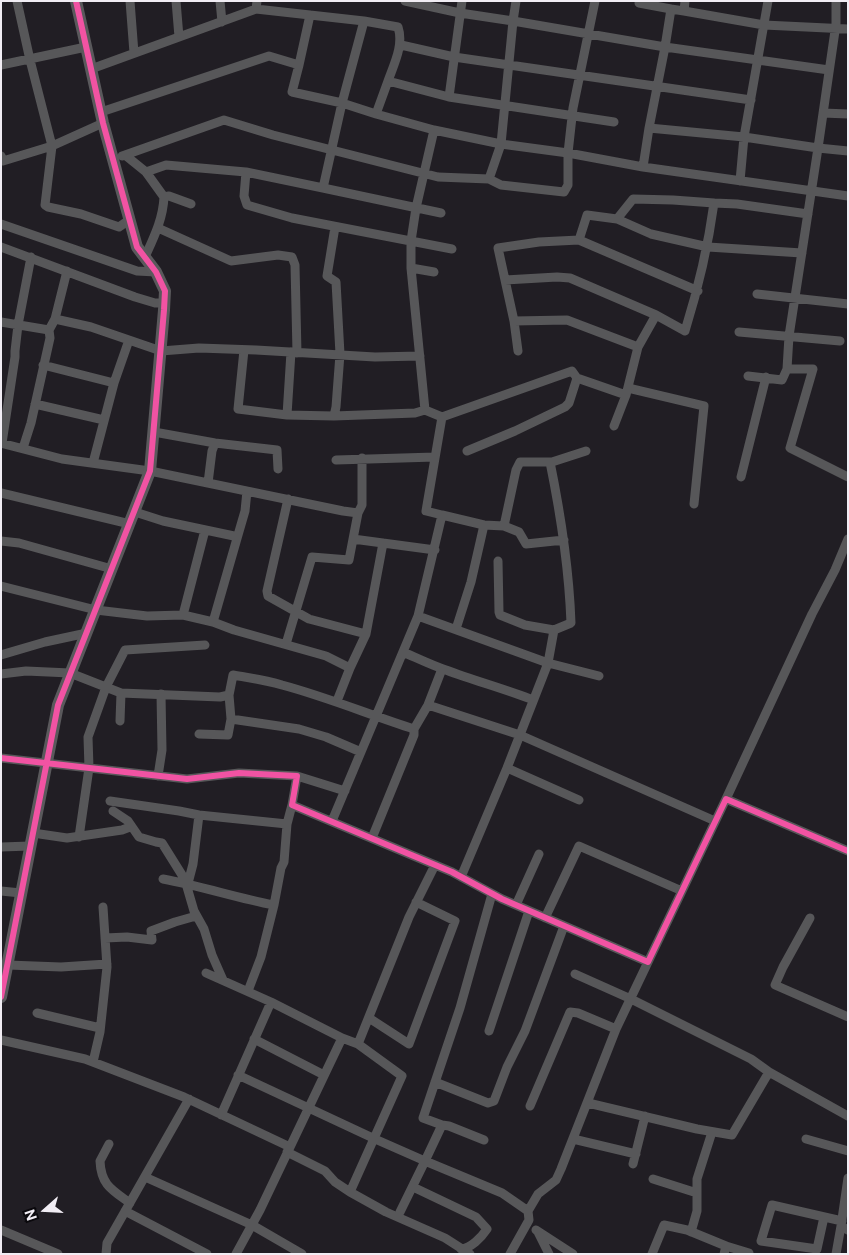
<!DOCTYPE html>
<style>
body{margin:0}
#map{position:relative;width:849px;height:1255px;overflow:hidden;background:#211e24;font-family:"Public Sans",sans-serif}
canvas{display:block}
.frame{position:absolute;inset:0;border:2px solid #f1edf4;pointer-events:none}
.north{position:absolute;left:20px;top:1185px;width:50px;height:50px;-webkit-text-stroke:4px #0a080c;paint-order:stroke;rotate:251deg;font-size:14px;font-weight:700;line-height:20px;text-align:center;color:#f1edf4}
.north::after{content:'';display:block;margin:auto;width:18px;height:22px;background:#f1edf4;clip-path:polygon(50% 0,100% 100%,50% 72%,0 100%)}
</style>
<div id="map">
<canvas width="849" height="1255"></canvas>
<div class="frame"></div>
<div class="north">N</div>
</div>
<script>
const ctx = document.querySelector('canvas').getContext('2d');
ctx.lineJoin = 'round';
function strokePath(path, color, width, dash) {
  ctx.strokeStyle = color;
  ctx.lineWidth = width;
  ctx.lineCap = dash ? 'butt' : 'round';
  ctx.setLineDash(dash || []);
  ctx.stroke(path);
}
strokePath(new Path2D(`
 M 17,1 L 30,60 L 52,146 L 45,205 L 48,207 L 81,214 L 119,227 L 129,220
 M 130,1 L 134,53
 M 176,1 L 179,37
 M 220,1 L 222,22
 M 462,1 L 449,97 L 614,122
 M 516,1 L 513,21 L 665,47 L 649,128 L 744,137 L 818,148 L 836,24 L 836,1
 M 595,1 L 573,108 L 568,153 L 643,167 L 649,128
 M 685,1 L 684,11 L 671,9 L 665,47 L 829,70
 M 639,3 L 671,9
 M 684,11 L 764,25 L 848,29
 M 364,21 L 398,27 C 404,45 394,64 388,81
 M 401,45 L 454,57 L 751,100
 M 1,65 L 86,47
 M 299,65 L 292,92 L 342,103 L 376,114 L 388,81 L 449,97
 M 91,69 L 256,9 L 257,1
 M 101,112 L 269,56 L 299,65 L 310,15
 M 823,113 L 848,114
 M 376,114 L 434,130 L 416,208 L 411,241 L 411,268 L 434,272
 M 434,130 L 501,144 L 489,179
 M 848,151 L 818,148 L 789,336 L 787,369 L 813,369 L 790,448 L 848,477
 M 125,155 L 224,120 L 273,135 L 438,177 L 489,179 L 501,185 L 564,192 L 568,185 L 568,153 L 501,144 L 513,21 L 460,13 L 405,1
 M 1,156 L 3,161 L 52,146 L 103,123
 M 122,156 L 125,155 L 146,172 L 166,165 L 246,172 L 323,188 L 342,103 L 364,21 L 256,9
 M 643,167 L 848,196
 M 246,172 L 244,196 L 247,205 L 292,218 L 452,249
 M 740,181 L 744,137 L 768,1
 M 323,188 L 441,213
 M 164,197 L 169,196 L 191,204
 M 617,219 L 651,234 L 708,247 L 802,253
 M 1,224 L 137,271 L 156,272
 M 158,228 L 231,261 L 278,255 L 292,257 L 295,265 L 297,353
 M 579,240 L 698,291
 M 1,247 L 135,297 L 155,303 L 165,303
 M 145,257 C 154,237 163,219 164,197 L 146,172
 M 505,280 L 557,277 L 570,278 L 656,315
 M 757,294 L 848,304
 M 55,319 L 67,271
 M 514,321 L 518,351
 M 1,322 L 49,330 L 55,319 L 91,327 L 161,351 L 199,348 L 256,350 L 375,357 L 420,356
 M 739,332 L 840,341
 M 638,347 L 656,315 L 685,331 C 698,289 708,247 714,203 L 737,204 L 808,214
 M 244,350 L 238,409 L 287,415 L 334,416 L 415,413 L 425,410
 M 43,365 L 114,383
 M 748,376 L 782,380 L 787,369
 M 628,388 L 704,406 L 694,504
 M 35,404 L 104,420
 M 287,415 L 291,352
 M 334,416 L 336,407 L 340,354 L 336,282 L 327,276 L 335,227
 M 442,417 L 572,371 L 577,378 L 626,395 L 638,347 L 567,320 L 514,321 L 498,248 L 539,242 L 579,240 L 587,215 L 617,219 L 633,199 L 673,200 L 714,203
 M 614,426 L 626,395
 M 154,432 L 215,443 L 277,450 L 278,469
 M 1,443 L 62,459 L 150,471 L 343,511 L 358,513 L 353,539 L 435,550
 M 2,443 L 15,357 L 15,351 L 18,325 L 31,257
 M 23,448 L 31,423 L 50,338 L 49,330
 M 467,451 L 515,431 L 565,407 L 569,403 L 577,378
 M 336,460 L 435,457
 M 93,463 L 114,383 L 129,340
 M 741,477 L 766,377
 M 208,483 L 212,451 L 215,443
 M 1,493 L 130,524
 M 288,499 L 267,591 L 268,596 L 309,619 L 366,634
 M 135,512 L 163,521 L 234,536 L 238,535 L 245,511 L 247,491
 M 358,513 L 362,505 L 362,458
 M 442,515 L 484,525 L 504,526 L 519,532 L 526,544 L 564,540
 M 504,526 L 516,470 L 520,462 L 552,462 L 586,451
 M 1,541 L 19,543 L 112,569
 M 498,561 L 499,612 L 500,615 L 525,625 L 554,630
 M 1,586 L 96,610 L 147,616 L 183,615 L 213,622 L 234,630 L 326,656 L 350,668
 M 183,615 L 205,530
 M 418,616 L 548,663 L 599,676
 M 213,622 L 238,535
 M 456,629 L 471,582 L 484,525
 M 286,644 L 312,557 L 349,560 L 353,539
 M 403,652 C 417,658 431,665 446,670 C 475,681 505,689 533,700
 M 1,655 L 45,642 L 87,633
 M 1,674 L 26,671 L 70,673 L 121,693 L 220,697 L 229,695
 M 337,701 L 350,668 L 366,634 L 383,543
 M 428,705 L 520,735 L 715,821
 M 231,719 L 299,729 L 326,737 L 361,752
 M 120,721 L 121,693
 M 199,734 L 228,735 L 231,719 L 229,695 L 233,675 C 249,678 266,680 282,685 C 327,697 370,715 414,729
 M 1,758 L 187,779 L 239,773 L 297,776 L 292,805 L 452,872 L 502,899 L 648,962 L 726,799 L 848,851
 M 507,768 L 579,800
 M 158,776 L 162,750 L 161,694
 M 297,776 L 345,791
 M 726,799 L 812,614 L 835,570 L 848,539
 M 110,801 L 179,811 L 199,815 L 287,824
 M 113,811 L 128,821 L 139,837 L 156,842 L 162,843 L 187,883
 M 199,815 L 193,864 L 187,887 L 194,911 L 204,929 L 212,955 L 223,980
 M 332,821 L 418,616 L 442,515 L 426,511 L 442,417 L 425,410 L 411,268
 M 33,833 L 67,838 L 122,830 L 130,827
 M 79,837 L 89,768 L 88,737 L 106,687 L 125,650 L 205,645
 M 372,838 L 414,735 L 414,729 L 428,705 L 442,669
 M 1,847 L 30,846
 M 461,877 L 507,768 L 548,663 L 554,630 L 571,623 C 569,568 561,516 550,462
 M 163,879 C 201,886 237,898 274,905
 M 1,891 L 21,893
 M 516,905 L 539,854
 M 545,918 L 579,846 L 682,891
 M 810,918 L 783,967 L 775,985 L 848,1017
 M 105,938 L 127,937 L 152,940 L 151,931 L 175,922 L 196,916
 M 8,965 L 61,967 L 107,964
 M 206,973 L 271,1002 L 342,1038
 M 575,974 L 631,999 L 751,1059 L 769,1072 L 848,1116
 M 248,991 L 261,957 L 274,905 L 281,868 L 284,862 L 287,824 L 292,805
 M 37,1013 L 100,1028
 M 369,1018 L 409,1044 L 455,921 L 416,902
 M 489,1031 L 529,911
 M 254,1039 L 324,1075
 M 1,1040 L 85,1059 L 184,1097 L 290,1147
 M 93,1062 L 100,1032 L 107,967 L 103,907
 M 238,1075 L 375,1139 L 425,1161 L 442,1125 L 423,1118 L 460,1008 L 492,894
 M 435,1082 L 488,1103 L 494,1101 L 507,1067 L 525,1031 L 564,926
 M 588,1103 L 697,1129 L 732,1135 L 769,1072
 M 530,1106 L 570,1012 L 578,1013 L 616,1029
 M 221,1115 L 271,1002
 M 442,1125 L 449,1126 L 484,1140
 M 573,1139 L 636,1154
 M 806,1139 L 848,1151
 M 109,1144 L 100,1161 C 101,1185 112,1190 130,1203
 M 287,1152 L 325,1171 L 335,1182 L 350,1192 L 386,1212 L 445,1238 L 470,1254
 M 633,1164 L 645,1116
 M 145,1177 L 252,1225 L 302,1254
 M 848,1178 L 841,1226 L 848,1230
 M 653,1179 L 697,1193
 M 413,1187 L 476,1217 L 487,1229 C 481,1238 471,1248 461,1249
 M 350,1192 L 402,1076 L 358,1044
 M 125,1211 L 207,1254
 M 400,1212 L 425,1161 L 502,1193 L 528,1211
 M 824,1217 L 817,1249 L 761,1241 L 772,1205 L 842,1221
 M 1,1230 L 58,1254
 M 536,1230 L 573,1254
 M 538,1232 L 549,1254
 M 691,1232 L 697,1211 L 697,1179 L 712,1132
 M 726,1246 L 749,1253
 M 106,1254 L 107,1243 L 189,1099
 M 236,1254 L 260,1210 L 342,1038 L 358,1044 L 409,917 L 435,865
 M 510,1254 L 529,1220 L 528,1211 L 538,1194 L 556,1180 L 561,1169 L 616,1029 L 648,962
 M 652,1254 L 664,1225 L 687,1230 L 726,1246 L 724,1254
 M 836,1254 L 841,1226`), '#575759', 9);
strokePath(new Path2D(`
 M 1,997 L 58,705 L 150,471 L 164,310 L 165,291 L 156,272 L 137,247 L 103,123 L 76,1`), '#5a595c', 12);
strokePath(new Path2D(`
 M 1,758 L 187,779 L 239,773 L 297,776 L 292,805 L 452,872 L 502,899 L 648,962 L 726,799 L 848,851
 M 1,997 L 58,705 L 150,471 L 164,310 L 165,291 L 156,272 L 137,247 L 103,123 L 76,1`), '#f153a3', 6);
</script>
